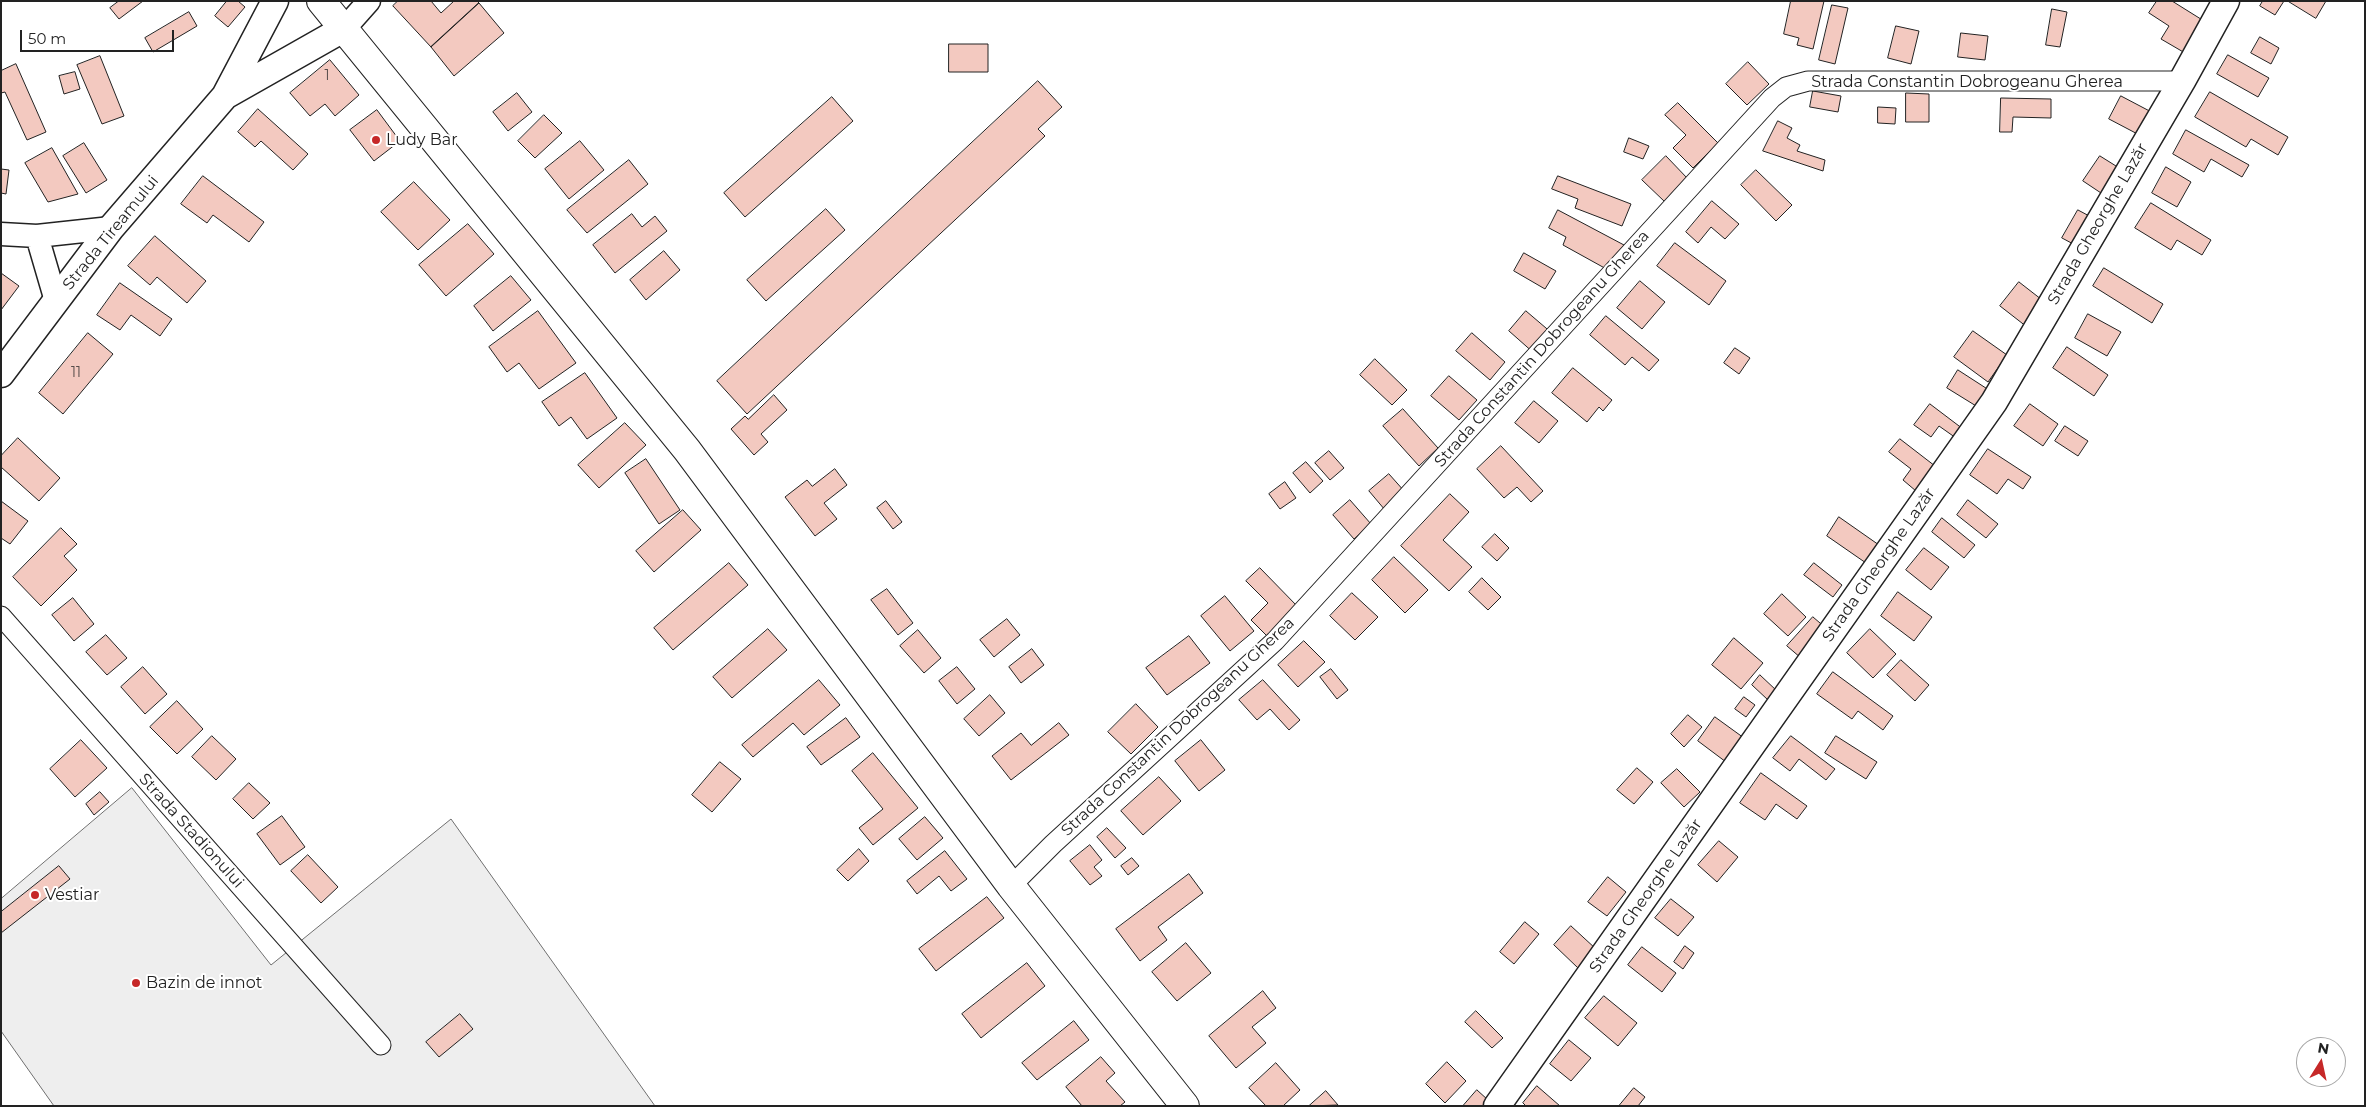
<!DOCTYPE html>
<meta charset="utf-8">
<style>
body{margin:0}
#map{position:relative;width:2366px;height:1107px;overflow:hidden;background:#fff;font-family:Montserrat,sans-serif}
canvas{display:block}
.frame{position:absolute;inset:0;border:2px solid #222;pointer-events:none}
.north{position:absolute;left:2296px;top:1037px;width:50px;height:50px;box-sizing:border-box;background:#fff;border:1px solid #a7a7a7;border-radius:50%;rotate:10deg;font-size:14px;font-weight:700;line-height:20px;text-align:center;color:#222}
.north::after{content:'';display:block;margin:auto;width:18px;height:22px;background:#c62828;clip-path:polygon(50% 0,100% 100%,50% 72%,0 100%)}
.scale{position:absolute;left:20px;top:30px;width:154px;height:22px;box-sizing:border-box;border:2px solid #222;border-top:0;padding-left:6px;font-size:15px;line-height:18px;white-space:nowrap;color:#222;-webkit-text-stroke:4px #fff;paint-order:stroke}
</style>
<div id="map">
<canvas width="2366" height="1107"></canvas>
<div class="frame"></div>
<div class="north">N</div>
<div class="scale">50 m</div>
</div>
<script>
const ctx = document.querySelector('canvas').getContext('2d');
ctx.lineJoin = 'round';
function fill(path, color) {
  ctx.fillStyle = color;
  ctx.fill(path, 'evenodd');
}
function strokePath(path, color, width, dash) {
  ctx.strokeStyle = color;
  ctx.lineWidth = width;
  ctx.lineCap = dash ? 'butt' : 'round';
  ctx.setLineDash(dash || []);
  ctx.stroke(path);
}
function drawText(font, color, halo, rows, align = 'center') {
  ctx.font = font + ' Montserrat,sans-serif';
  ctx.lineWidth = 4;
  ctx.setLineDash([]);
  ctx.textBaseline = 'middle';
  ctx.strokeStyle = halo;
  ctx.fillStyle = color;
  for (const [text, x, y, turn = 0] of rows) {
    ctx.save();
    ctx.translate(x, y);
    ctx.rotate((+turn || 0) * Math.PI / 180);
    ctx.textAlign = isNaN(turn) ? turn : align;
    if (halo) ctx.strokeText(text, 0, 0);
    ctx.fillText(text, 0, 0);
    ctx.restore();
  }
}
const green = new Path2D(`
 M 132,788 L 271,965 L 451,819 L 655,1106 L 54,1106 L 1,1031 L 1,899 Z`);
fill(green, '#eee');
strokePath(green, '#6f6f6f', 1);
const building = new Path2D(`
 M 119,1 L 143,1 L 119,19 L 110,8 Z
 M 227,1 L 238,1 L 245,7 L 228,27 L 215,16 Z
 M 398,1 L 431,1 L 441,13 L 454,1 L 477,1 L 479,3 L 431,47 L 393,6 Z
 M 1791,1 L 1824,1 L 1813,49 L 1797,45 L 1799,38 L 1784,34 Z
 M 2157,1 L 2172,1 L 2204,21 L 2185,53 L 2161,39 L 2169,26 L 2149,13 Z
 M 2263,1 L 2284,1 L 2275,15 L 2260,6 Z
 M 2288,1 L 2326,1 L 2316,18 Z
 M 479,3 L 504,33 L 454,76 L 431,47 Z
 M 1832,5 L 1848,8 L 1835,64 L 1819,60 Z
 M 2052,9 L 2067,12 L 2060,47 L 2046,45 Z
 M 189,12 L 197,26 L 153,52 L 145,38 Z
 M 1896,26 L 1919,31 L 1911,64 L 1888,58 Z
 M 1961,33 L 1988,36 L 1985,60 L 1958,57 Z
 M 2260,37 L 2279,48 L 2271,64 L 2251,53 Z
 M 949,44 L 988,44 L 988,72 L 949,72 Z
 M 2228,55 L 2269,78 L 2258,97 L 2217,74 Z
 M 100,56 L 124,116 L 102,124 L 77,65 Z
 M 330,60 L 359,95 L 335,116 L 325,104 L 310,116 L 290,93 Z
 M 1748,62 L 1769,84 L 1747,105 L 1726,84 Z
 M 16,64 L 46,132 L 27,140 L 5,92 L 1,93 L 1,71 Z
 M 75,72 L 80,89 L 64,94 L 59,76 Z
 M 1038,81 L 1062,107 L 1038,129 L 1045,136 L 747,414 L 717,381 Z
 M 1813,91 L 1841,96 L 1838,112 L 1810,107 Z
 M 2210,92 L 2288,137 L 2278,155 L 2251,139 L 2246,147 L 2195,117 Z
 M 517,93 L 532,112 L 508,131 L 493,112 Z
 M 1906,93 L 1929,94 L 1929,122 L 1906,122 Z
 M 2121,96 L 2159,116 L 2147,139 L 2109,119 Z
 M 832,97 L 853,121 L 745,217 L 724,193 Z
 M 2001,98 L 2051,99 L 2051,118 L 2013,117 L 2012,132 L 2000,132 Z
 M 1678,103 L 1718,143 L 1693,168 L 1673,148 L 1686,135 L 1665,115 Z
 M 1878,107 L 1896,108 L 1895,124 L 1878,123 Z
 M 258,109 L 308,154 L 293,170 L 261,141 L 255,147 L 238,132 Z
 M 377,110 L 400,141 L 374,161 L 350,130 Z
 M 544,115 L 562,133 L 535,158 L 518,141 Z
 M 1778,121 L 1792,128 L 1787,138 L 1800,145 L 1797,151 L 1825,160 L 1823,171 L 1763,151 Z
 M 2186,130 L 2249,165 L 2242,177 L 2211,159 L 2204,172 L 2173,154 Z
 M 1629,138 L 1649,146 L 1643,159 L 1624,152 Z
 M 580,141 L 604,170 L 569,199 L 545,169 Z
 M 84,143 L 107,180 L 86,193 L 63,156 Z
 M 52,148 L 78,194 L 48,202 L 25,163 Z
 M 1666,156 L 1688,179 L 1665,202 L 1642,180 Z
 M 2100,156 L 2124,171 L 2107,197 L 2083,181 Z
 M 629,160 L 648,184 L 587,233 L 567,210 Z
 M 2166,167 L 2191,182 L 2177,207 L 2152,193 Z
 M 1,169 L 9,170 L 6,194 L 1,193 Z
 M 1756,170 L 1792,205 L 1776,221 L 1741,185 Z
 M 203,176 L 264,222 L 249,242 L 213,215 L 207,223 L 181,204 Z
 M 1558,176 L 1631,204 L 1622,226 L 1575,208 L 1578,199 L 1552,189 Z
 M 414,182 L 450,220 L 418,250 L 381,212 Z
 M 1712,201 L 1739,224 L 1725,239 L 1711,227 L 1698,243 L 1686,232 Z
 M 2151,203 L 2211,240 L 2202,255 L 2177,240 L 2171,250 L 2135,228 Z
 M 826,209 L 845,230 L 766,301 L 747,280 Z
 M 1558,210 L 1624,245 L 1610,271 L 1563,245 L 1566,237 L 1549,228 Z
 M 2078,210 L 2093,218 L 2077,246 L 2062,238 Z
 M 632,214 L 642,227 L 655,216 L 667,231 L 615,273 L 593,245 Z
 M 468,224 L 494,254 L 446,296 L 419,265 Z
 M 155,236 L 206,281 L 187,303 L 157,277 L 150,285 L 128,266 Z
 M 1675,243 L 1726,281 L 1709,305 L 1657,266 Z
 M 664,251 L 680,270 L 646,300 L 630,280 Z
 M 1524,253 L 1556,271 L 1545,289 L 1514,271 Z
 M 2104,268 L 2163,304 L 2152,323 L 2093,286 Z
 M 1,273 L 19,286 L 1,310 Z
 M 511,276 L 531,300 L 493,331 L 474,306 Z
 M 1640,281 L 1665,302 L 1642,329 L 1617,308 Z
 M 2019,282 L 2046,303 L 2027,327 L 2000,306 Z
 M 120,283 L 172,319 L 160,336 L 131,315 L 120,330 L 97,315 Z
 M 538,311 L 576,363 L 539,389 L 519,363 L 507,372 L 489,347 Z
 M 1526,311 L 1553,334 L 1535,354 L 1509,331 Z
 M 2088,314 L 2121,332 L 2107,356 L 2075,338 Z
 M 1606,316 L 1659,360 L 1649,371 L 1632,357 L 1625,365 L 1590,335 Z
 M 1973,331 L 2007,355 L 1988,382 L 1954,357 Z
 M 88,333 L 113,354 L 63,414 L 39,393 Z
 M 1472,333 L 1505,362 L 1490,380 L 1456,351 Z
 M 2067,347 L 2108,375 L 2094,396 L 2053,368 Z
 M 1735,348 L 1750,358 L 1739,374 L 1724,363 Z
 M 1375,359 L 1407,390 L 1392,405 L 1360,375 Z
 M 1573,368 L 1612,400 L 1603,411 L 1599,407 L 1587,422 L 1552,393 Z
 M 1958,370 L 1992,392 L 1981,409 L 1947,388 Z
 M 585,373 L 617,418 L 587,439 L 571,417 L 559,426 L 542,402 Z
 M 1449,376 L 1477,400 L 1459,420 L 1431,396 Z
 M 774,395 L 787,410 L 761,434 L 768,442 L 754,455 L 731,429 L 745,416 L 748,419 Z
 M 1534,401 L 1558,421 L 1539,443 L 1515,423 Z
 M 1930,404 L 1963,429 L 1956,438 L 1939,426 L 1931,437 L 1914,425 Z
 M 2030,404 L 2058,424 L 2043,446 L 2014,426 Z
 M 1403,409 L 1438,448 L 1419,466 L 1383,426 Z
 M 625,423 L 646,445 L 599,488 L 578,465 Z
 M 2065,426 L 2088,441 L 2078,456 L 2055,441 Z
 M 18,438 L 60,478 L 39,501 L 1,467 L 1,456 Z
 M 1900,439 L 1935,466 L 1916,491 L 1903,480 L 1911,469 L 1889,452 Z
 M 1501,446 L 1543,491 L 1531,502 L 1517,487 L 1504,498 L 1477,469 Z
 M 1988,449 L 2031,477 L 2023,489 L 2008,479 L 1997,494 L 1970,475 Z
 M 1329,451 L 1344,468 L 1330,480 L 1315,463 Z
 M 646,459 L 680,510 L 659,524 L 625,473 Z
 M 1306,462 L 1323,481 L 1310,493 L 1293,473 Z
 M 835,469 L 847,485 L 824,503 L 837,519 L 815,536 L 785,497 L 807,480 L 812,486 Z
 M 1389,474 L 1405,492 L 1385,510 L 1369,491 Z
 M 1285,482 L 1296,498 L 1280,509 L 1269,494 Z
 M 1450,494 L 1469,512 L 1443,540 L 1472,567 L 1449,591 L 1401,546 Z
 M 1350,500 L 1371,524 L 1354,539 L 1333,515 Z
 M 1968,500 L 1998,524 L 1986,538 L 1957,515 Z
 M 1,501 L 28,521 L 10,544 L 1,538 Z
 M 886,501 L 902,522 L 893,529 L 877,508 Z
 M 683,510 L 701,530 L 654,572 L 636,551 Z
 M 1839,517 L 1879,545 L 1866,563 L 1827,536 Z
 M 1942,518 L 1975,545 L 1964,558 L 1932,532 Z
 M 61,528 L 77,544 L 64,556 L 77,570 L 41,606 L 13,577 Z
 M 1495,534 L 1509,548 L 1497,561 L 1482,547 Z
 M 1924,548 L 1949,567 L 1931,590 L 1906,570 Z
 M 1394,557 L 1428,590 L 1405,613 L 1372,580 Z
 M 729,563 L 748,585 L 673,650 L 654,628 Z
 M 1814,563 L 1842,585 L 1833,597 L 1804,575 Z
 M 1260,568 L 1298,607 L 1268,637 L 1251,620 L 1268,603 L 1246,581 Z
 M 1482,578 L 1501,597 L 1488,610 L 1469,592 Z
 M 887,589 L 913,623 L 898,635 L 871,600 Z
 M 1898,592 L 1932,617 L 1914,641 L 1881,616 Z
 M 1352,593 L 1378,617 L 1355,640 L 1330,616 Z
 M 1782,594 L 1806,617 L 1788,636 L 1764,614 Z
 M 1225,596 L 1254,631 L 1230,651 L 1201,616 Z
 M 73,598 L 94,624 L 74,641 L 52,615 Z
 M 1813,617 L 1827,629 L 1801,658 L 1787,646 Z
 M 1007,619 L 1020,635 L 994,657 L 980,640 Z
 M 768,629 L 787,650 L 732,698 L 713,677 Z
 M 1870,629 L 1896,654 L 1873,678 L 1847,653 Z
 M 918,630 L 941,658 L 924,673 L 900,646 Z
 M 106,635 L 127,658 L 107,675 L 86,652 Z
 M 1189,636 L 1210,663 L 1167,695 L 1146,668 Z
 M 1734,638 L 1763,663 L 1741,689 L 1712,665 Z
 M 1304,641 L 1325,662 L 1298,687 L 1278,665 Z
 M 1032,649 L 1044,665 L 1021,683 L 1009,667 Z
 M 1901,660 L 1929,685 L 1915,701 L 1887,675 Z
 M 143,667 L 167,694 L 145,714 L 121,687 Z
 M 957,667 L 975,689 L 957,704 L 939,681 Z
 M 1331,669 L 1348,690 L 1337,699 L 1320,677 Z
 M 1833,672 L 1893,716 L 1883,730 L 1858,711 L 1852,719 L 1817,694 Z
 M 1760,675 L 1777,691 L 1768,700 L 1752,685 Z
 M 819,680 L 840,705 L 804,735 L 793,723 L 753,757 L 742,745 Z
 M 1263,680 L 1300,720 L 1289,730 L 1270,709 L 1257,720 L 1239,700 Z
 M 990,695 L 1005,713 L 979,736 L 964,719 Z
 M 1744,697 L 1755,705 L 1746,717 L 1735,709 Z
 M 177,701 L 203,729 L 177,754 L 150,727 Z
 M 1136,704 L 1158,727 L 1131,754 L 1108,732 Z
 M 1688,715 L 1702,727 L 1684,747 L 1671,734 Z
 M 1715,717 L 1744,738 L 1726,762 L 1698,741 Z
 M 846,718 L 860,737 L 821,765 L 807,747 Z
 M 1059,723 L 1069,735 L 1011,780 L 992,756 L 1021,733 L 1031,745 Z
 M 212,736 L 236,759 L 216,780 L 192,757 Z
 M 1791,736 L 1835,769 L 1826,780 L 1799,759 L 1790,771 L 1773,758 Z
 M 1836,736 L 1877,762 L 1866,779 L 1825,753 Z
 M 81,740 L 107,768 L 75,797 L 50,769 Z
 M 1201,740 L 1225,770 L 1199,791 L 1175,761 Z
 M 873,753 L 918,808 L 873,845 L 859,828 L 883,809 L 852,771 Z
 M 720,762 L 741,779 L 712,812 L 692,795 Z
 M 1637,768 L 1653,782 L 1634,804 L 1617,790 Z
 M 1677,769 L 1700,792 L 1684,807 L 1661,783 Z
 M 1761,773 L 1807,806 L 1797,819 L 1776,804 L 1765,820 L 1740,803 Z
 M 1159,777 L 1181,801 L 1143,835 L 1121,811 Z
 M 249,783 L 270,803 L 253,819 L 233,799 Z
 M 100,792 L 109,802 L 94,815 L 86,804 Z
 M 282,816 L 305,847 L 280,865 L 257,834 Z
 M 925,817 L 943,838 L 917,860 L 899,839 Z
 M 1107,828 L 1126,848 L 1115,858 L 1097,837 Z
 M 1719,841 L 1738,857 L 1717,882 L 1698,865 Z
 M 1090,845 L 1102,860 L 1094,867 L 1102,876 L 1090,885 L 1070,861 Z
 M 859,849 L 869,861 L 848,881 L 837,870 Z
 M 945,851 L 967,879 L 951,891 L 939,876 L 917,894 L 907,881 Z
 M 308,855 L 338,887 L 321,903 L 291,871 Z
 M 1132,858 L 1139,866 L 1128,875 L 1121,866 Z
 M 59,866 L 70,879 L 1,933 L 1,912 Z
 M 1189,874 L 1203,893 L 1158,927 L 1167,940 L 1140,961 L 1116,929 Z
 M 1608,877 L 1626,892 L 1607,916 L 1588,902 Z
 M 987,897 L 1004,918 L 936,971 L 919,949 Z
 M 1671,899 L 1694,917 L 1678,936 L 1655,918 Z
 M 1525,922 L 1539,934 L 1514,964 L 1500,952 Z
 M 1571,926 L 1596,949 L 1578,968 L 1554,945 Z
 M 1186,943 L 1211,973 L 1177,1001 L 1152,972 Z
 M 1685,946 L 1694,953 L 1683,969 L 1674,962 Z
 M 1642,947 L 1676,973 L 1662,992 L 1628,965 Z
 M 1027,963 L 1045,986 L 981,1038 L 962,1014 Z
 M 1263,991 L 1276,1008 L 1252,1027 L 1266,1043 L 1236,1068 L 1209,1036 Z
 M 1604,996 L 1637,1023 L 1618,1046 L 1585,1018 Z
 M 1476,1011 L 1503,1038 L 1492,1048 L 1465,1022 Z
 M 460,1014 L 473,1029 L 439,1057 L 426,1042 Z
 M 1074,1021 L 1089,1040 L 1037,1080 L 1022,1063 Z
 M 1569,1040 L 1591,1058 L 1571,1081 L 1550,1064 Z
 M 1101,1057 L 1115,1073 L 1106,1081 L 1125,1102 L 1120,1106 L 1082,1106 L 1066,1087 Z
 M 1447,1062 L 1466,1081 L 1445,1103 L 1426,1084 Z
 M 1276,1063 L 1300,1090 L 1283,1106 L 1266,1106 L 1249,1088 Z
 M 1537,1086 L 1560,1106 L 1526,1106 L 1523,1103 Z
 M 1634,1088 L 1645,1097 L 1638,1106 L 1619,1106 Z
 M 1477,1090 L 1488,1100 L 1482,1106 L 1463,1106 Z
 M 1326,1091 L 1338,1105 L 1309,1106 Z`);
fill(building, '#f3c9c0');
strokePath(building, '#222', 1);
const minor = new Path2D(`
 M 1,616 L 381,1045
 M 1011,886 L 1053,844 L 1275,641 L 1772,98 L 1786,87 L 1808,81 L 2182,81`);
const tertiary = new Path2D(`
 M 345,28 L 369,1
 M 1,234 L 37,236 L 111,228
 M 37,236 L 56,301`);
const secondary = new Path2D(`
 M 225,96 L 345,28
 M 1,374 L 111,228 L 225,96 L 275,1
 M 1497,1106 L 1994,402 L 2182,81 L 2226,1`);
const primary = new Path2D(`
 M 321,1 L 687,450 L 1011,886 L 1185,1106`);
strokePath(minor, '#222', 21);
strokePath(tertiary, '#222', 25);
strokePath(secondary, '#222', 29);
strokePath(primary, '#222', 30);
strokePath(minor, '#fff', 19);
strokePath(tertiary, '#fff', 22);
strokePath(secondary, '#fff', 26);
strokePath(primary, '#fff', 28);
for (const [x, y, r, color] of [
 [376,140,5,"#c62828"],
 [35,895,5,"#c62828"],
 [136,983,5,"#c62828"]
]) {
  const dot = new Path2D();
  dot.arc(x, y, r, 0, 2 * Math.PI);
  ctx.fillStyle = color;
  ctx.fill(dot);
  strokePath(dot, '#fff', 2);
}
drawText('14px', '#564c4a', null, [
 ["1",327,76],
 ["11",76,373]
]);
drawText('16px', '#222', '#fff', [
 ["Strada Constantin Dobrogeanu Gherea",1967,82],
 ["Strada Gheorghe Lazăr",2098,224,-60],
 ["Strada Tireamului",111,233,-51],
 ["Strada Constantin Dobrogeanu Gherea",1542,349,-48],
 ["Strada Gheorghe Lazăr",1879,565,-55],
 ["Strada Constantin Dobrogeanu Gherea",1178,727,-43],
 ["Strada Stadionului",191,831,48],
 ["Strada Gheorghe Lazăr",1646,896,-55]
]);
drawText('16px', '#222', '#fff', [
 ["Ludy Bar",386,140],
 ["Vestiar",45,895],
 ["Bazin de innot",146,983]
], 'left');
</script>
